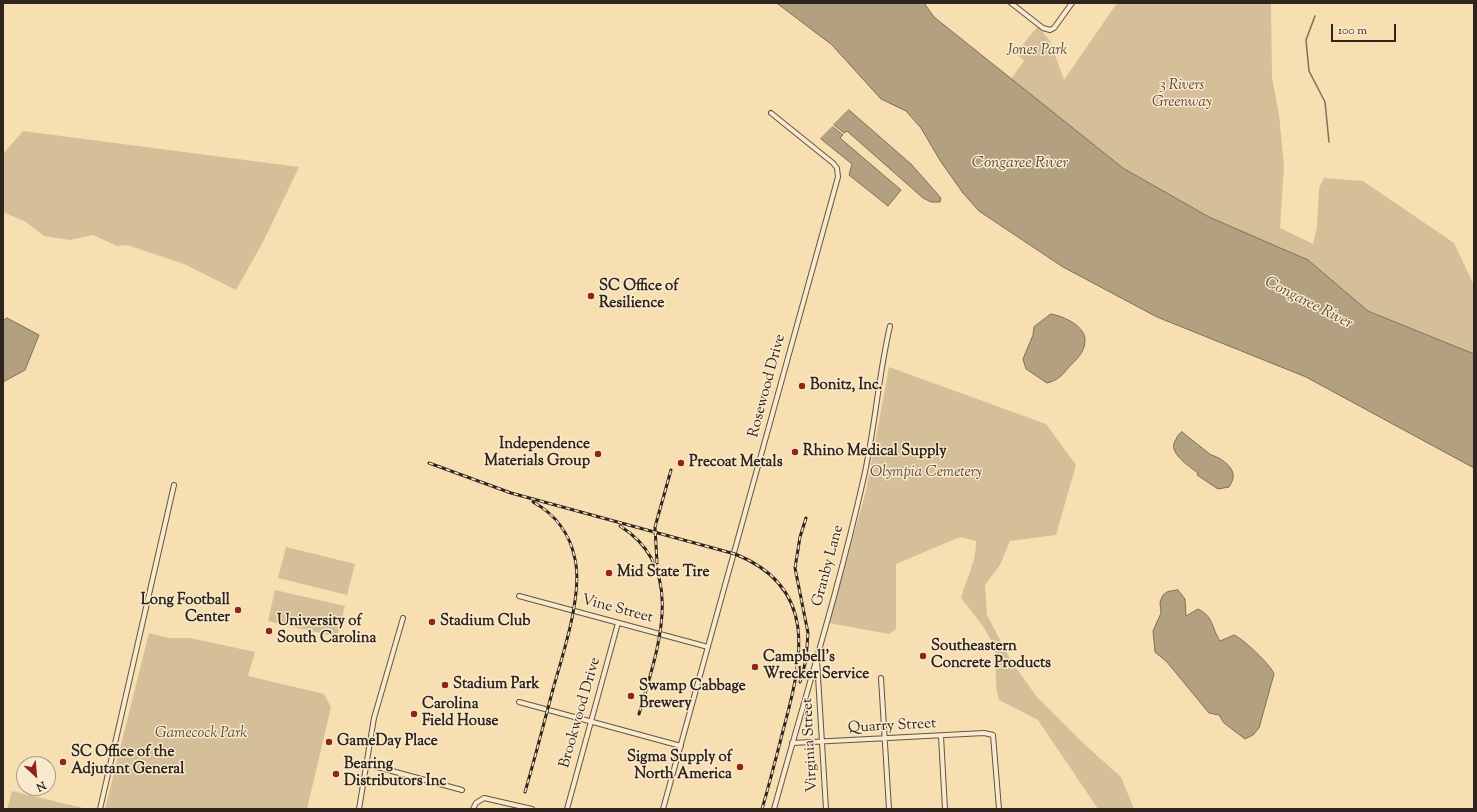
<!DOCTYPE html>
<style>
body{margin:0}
#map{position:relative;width:1477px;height:812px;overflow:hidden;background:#f7dfb2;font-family:"Sorts Mill Goudy",serif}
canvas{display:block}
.frame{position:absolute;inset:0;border:4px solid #2f251e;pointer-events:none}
.north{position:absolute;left:16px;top:756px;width:40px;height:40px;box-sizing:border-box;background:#faeacd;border:1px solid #a99b87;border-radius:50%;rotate:154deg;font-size:11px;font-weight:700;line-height:16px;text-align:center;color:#2f251e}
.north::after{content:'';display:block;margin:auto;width:14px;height:18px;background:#8f2418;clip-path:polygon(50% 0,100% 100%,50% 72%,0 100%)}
.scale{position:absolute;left:1331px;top:24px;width:65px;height:18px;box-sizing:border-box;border:2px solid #2f251e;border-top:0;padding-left:5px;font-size:12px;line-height:14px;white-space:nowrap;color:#2f251e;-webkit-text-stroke:3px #faeacd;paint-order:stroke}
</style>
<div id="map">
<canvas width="1477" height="812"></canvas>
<div class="frame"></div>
<div class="north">N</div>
<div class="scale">100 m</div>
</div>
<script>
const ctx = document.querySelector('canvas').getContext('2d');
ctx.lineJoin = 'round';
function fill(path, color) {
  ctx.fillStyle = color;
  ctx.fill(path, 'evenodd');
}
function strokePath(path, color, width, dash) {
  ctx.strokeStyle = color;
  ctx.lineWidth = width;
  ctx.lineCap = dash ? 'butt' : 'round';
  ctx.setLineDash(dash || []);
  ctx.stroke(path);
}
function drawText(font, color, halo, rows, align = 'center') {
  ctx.font = font + ' "Sorts Mill Goudy",serif';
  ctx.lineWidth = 3;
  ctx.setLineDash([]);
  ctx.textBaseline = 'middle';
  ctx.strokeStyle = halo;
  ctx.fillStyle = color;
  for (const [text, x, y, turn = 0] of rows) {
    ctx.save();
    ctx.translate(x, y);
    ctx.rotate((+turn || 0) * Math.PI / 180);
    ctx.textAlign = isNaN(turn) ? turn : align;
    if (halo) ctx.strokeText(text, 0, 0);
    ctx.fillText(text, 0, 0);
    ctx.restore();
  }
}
fill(new Path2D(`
 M 1117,3 L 1271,3 L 1272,78 L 1279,114 L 1284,166 L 1280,228 L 1313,244 L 1317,227 L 1319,188 L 1324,178 L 1363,181 L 1454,243 L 1474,285 L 1474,354 L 1367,310 L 1308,260 L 1209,217 L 1121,166 L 1011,79 L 1024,61 L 1016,53 L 1038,26 L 1050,41 L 1064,80 Z
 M 23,131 L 299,167 L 263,242 L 236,290 L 184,264 L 127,245 L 117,246 L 93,235 L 70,240 L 44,236 L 26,222 L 3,212 L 3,154 Z
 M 889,367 L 1046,424 L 1076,465 L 1056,535 L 1010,541 L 1000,565 L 985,585 L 987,615 L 1011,661 L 1037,697 L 1083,743 L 1121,777 L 1134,809 L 1098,809 L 1038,720 L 999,700 C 994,684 997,669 995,653 C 991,632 973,614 961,598 C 966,579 977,560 976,541 L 960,537 L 896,564 L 896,629 L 889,634 L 829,623 L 866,491 Z
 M 286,547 L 355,564 L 347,595 L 278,578 Z
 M 275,590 L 345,606 L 337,637 L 268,621 Z
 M 149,633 L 169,638 L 190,638 L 255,652 L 248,676 L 324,694 L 331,707 L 307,809 L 105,809 Z
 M 12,791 L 83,808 L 83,809 L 7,809 Z`), '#d5bf99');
const water = new Path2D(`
 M 777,3 L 924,3 L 934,17 L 1123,168 L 1209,217 L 1308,260 L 1368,311 L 1474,354 L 1474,468 L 1306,377 L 1157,317 L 1063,267 L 979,211 L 963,193 L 941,162 L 921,128 L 906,111 L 881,99 L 832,45 Z
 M 849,110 L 911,164 L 941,198 L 940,202 L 931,202 L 923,198 L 847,131 L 844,133 L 834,125 Z
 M 833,127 L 843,135 L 840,138 L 901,190 L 888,206 L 849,175 L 852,164 L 821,139 Z
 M 1051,314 C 1063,316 1086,326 1085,341 C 1085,352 1076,360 1069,367 C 1062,375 1059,380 1047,383 L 1026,369 L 1023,359 L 1033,335 L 1034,327 Z
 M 7,318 L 39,335 L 25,370 L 3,382 L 3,321 Z
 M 1182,432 L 1211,455 C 1220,457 1235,467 1233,478 C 1233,481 1230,485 1229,487 L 1218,489 L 1197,475 L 1198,473 C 1189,466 1168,453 1175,441 C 1178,436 1177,435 1182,432 Z
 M 1178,590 L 1185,599 L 1186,616 L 1198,609 C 1214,617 1211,627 1220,641 L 1234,635 C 1241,637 1272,666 1274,674 L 1259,728 L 1253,735 L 1245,739 L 1224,723 L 1219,715 L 1209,713 L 1167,662 L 1155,652 L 1153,631 L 1161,613 L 1160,602 L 1163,595 L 1167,592 Z`);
fill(water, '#b3a080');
strokePath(water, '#7e6f59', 1);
strokePath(new Path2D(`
 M 1315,16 L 1306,40 L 1309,71 L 1325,102 L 1329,142`), '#7e6f59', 1.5);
const minor = new Path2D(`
 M 1011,3 L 1043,28 L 1050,30
 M 1050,30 L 1054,28 L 1072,3
 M 519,596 L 708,647
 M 817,660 L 826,809
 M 881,678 L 889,809
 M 519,702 L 681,746
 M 941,736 L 945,809
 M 792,743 L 984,733 L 993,735 L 999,809
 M 366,764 L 462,790
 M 100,809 L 174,485
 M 359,809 L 374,718 L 403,618
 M 473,809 L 476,803 L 484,798 L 532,809
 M 567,809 L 618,623
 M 663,809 L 838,177 L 837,168 L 833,163 L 771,113
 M 774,809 C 804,700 838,592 863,481 C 875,430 878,377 890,326`);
strokePath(minor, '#615443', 6);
strokePath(minor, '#faeacd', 4);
const rail = new Path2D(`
 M 429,463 L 511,493 L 735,554 C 818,587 803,657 784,727 C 777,754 770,782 762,809
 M 620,526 C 689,569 657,651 639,714
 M 657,563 L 655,527 L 671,470
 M 800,682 L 806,660 L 808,633 L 795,568 L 800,537 L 806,518
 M 525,792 C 535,758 544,723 553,689 C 563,654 583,594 575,559 C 570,534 555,514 533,502`);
strokePath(rail, '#2f251e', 3);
strokePath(rail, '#faeacd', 1.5, [4.5]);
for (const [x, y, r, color] of [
 [591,296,4,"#8f2418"],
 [802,386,4,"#8f2418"],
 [795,452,4,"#8f2418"],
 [598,454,4,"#8f2418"],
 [681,463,4,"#8f2418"],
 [609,573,4,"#8f2418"],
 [238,610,4,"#8f2418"],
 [432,622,4,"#8f2418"],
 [269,631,4,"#8f2418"],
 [923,656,4,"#8f2418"],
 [755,667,4,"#8f2418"],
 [445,685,4,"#8f2418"],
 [631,696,4,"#8f2418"],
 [414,714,4,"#8f2418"],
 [329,742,4,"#8f2418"],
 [63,762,4,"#8f2418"],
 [740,767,4,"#8f2418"],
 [336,774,4,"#8f2418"]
]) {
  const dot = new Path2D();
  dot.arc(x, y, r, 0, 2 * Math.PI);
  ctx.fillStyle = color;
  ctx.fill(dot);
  strokePath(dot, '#faeacd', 1.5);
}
drawText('italic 15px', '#584c3d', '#faeacd', [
 ["Jones Park",1037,51],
 ["3 Rivers",1182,86],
 ["Greenway",1182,103],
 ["Olympia Cemetery",926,473],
 ["Gamecock Park",201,734]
]);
drawText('bold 15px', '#2f251e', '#faeacd', [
 ["SC Office of",599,287],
 ["Resilience",599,304],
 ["Bonitz, Inc.",810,386],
 ["Independence",590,445,"right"],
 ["Materials Group",590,462,"right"],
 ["Rhino Medical Supply",803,452],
 ["Precoat Metals",689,463],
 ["Mid State Tire",617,573],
 ["Long Football",230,601,"right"],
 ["Center",230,618,"right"],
 ["University of",277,622],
 ["South Carolina",277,639],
 ["Stadium Club",440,622],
 ["Southeastern",931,647],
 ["Concrete Products",931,664],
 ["Campbell's",763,658],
 ["Wrecker Service",763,675],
 ["Stadium Park",453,685],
 ["Swamp Cabbage",639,687],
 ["Brewery",639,704],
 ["Carolina",422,705],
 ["Field House",422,722],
 ["GameDay Place",337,742],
 ["SC Office of the",71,753],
 ["Adjutant General",71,770],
 ["Sigma Supply of",732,758,"right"],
 ["North America",732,775,"right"],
 ["Bearing",344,765],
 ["Distributors Inc",344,782]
], 'left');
drawText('15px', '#2f251e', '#faeacd', [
 ["Rosewood Drive",768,386,-75],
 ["Granby Lane",829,566,-75],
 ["Vine Street",617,610,15],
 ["Brookwood Drive",581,713,-74],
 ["Quarry Street",892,727,-3],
 ["Virginia Street",811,745,-93]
]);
drawText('italic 16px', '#5d5040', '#faeacd', [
 ["Congaree River",1020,164],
 ["Congaree River",1308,304,27]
]);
</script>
